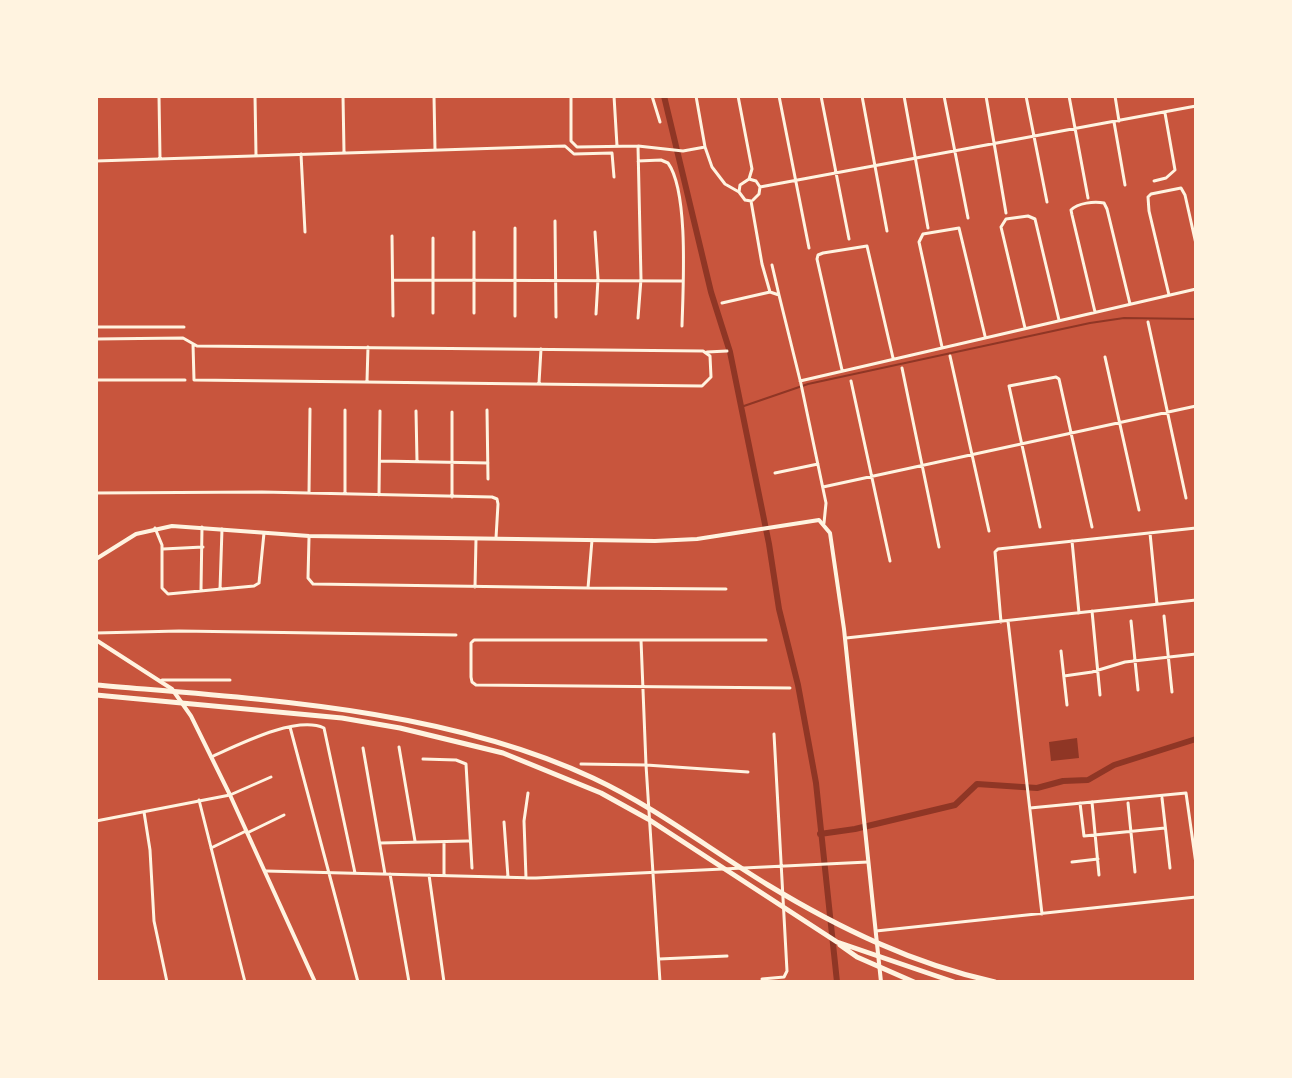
<!DOCTYPE html>
<style>
body{margin:0}
#map{position:relative;width:1292px;height:1078px;overflow:hidden;background:#c8553d;font-family:Overpass,sans-serif}
canvas{display:block}
.frame{position:absolute;inset:0;border:98px solid #fff3e0;pointer-events:none}
</style>
<div id="map">
<canvas width="1292" height="1078"></canvas>
<div class="frame"></div>
</div>
<script>
const ctx = document.querySelector('canvas').getContext('2d');
ctx.lineJoin = 'round';
function fill(path, color) {
  ctx.fillStyle = color;
  ctx.fill(path, 'evenodd');
}
function strokePath(path, color, width, dash) {
  ctx.strokeStyle = color;
  ctx.lineWidth = width;
  ctx.lineCap = dash ? 'butt' : 'round';
  ctx.setLineDash(dash || []);
  ctx.stroke(path);
}
fill(new Path2D(`
 M 1077,738 L 1079,758 L 1051,761 L 1049,742 Z`), '#8f3625');
strokePath(new Path2D(`
 M 741,407 L 808,384 L 1090,323 L 1124,318 L 1196,319`), '#8f3625', 2);
strokePath(new Path2D(`
 M 664,96 L 711,292 L 730,352 L 769,544 L 779,609 L 798,685 L 816,783 L 837,982
 M 820,834 L 855,829 L 955,805 L 977,784 L 1037,788 L 1063,781 L 1088,780 L 1114,765 L 1196,739`), '#8f3625', 6);
strokePath(new Path2D(`
 M 159,96 L 160,158
 M 255,96 L 256,155
 M 343,96 L 344,152
 M 434,96 L 435,150
 M 571,96 L 571,141 L 577,147 L 638,146 L 683,151 L 705,147
 M 614,96 L 617,146
 M 652,96 L 660,122
 M 696,96 L 705,147 L 712,167 L 725,184 L 739,192 L 745,200 L 751,201
 M 738,96 L 752,169 L 749,179 L 740,185 L 739,192
 M 779,96 L 809,248
 M 821,96 L 849,239
 M 862,96 L 887,231
 M 904,96 L 928,228
 M 944,96 L 968,218
 M 986,96 L 1006,213
 M 1026,96 L 1047,202
 M 1069,96 L 1088,198
 M 1115,96 L 1119,121
 M 1114,122 L 1125,185
 M 638,146 L 641,279 L 638,318
 M 301,154 L 305,232
 M 96,161 L 565,146 L 574,154 L 612,153 L 614,177
 M 638,161 L 661,160 L 668,163 C 689,192 683,288 682,326
 M 749,179 L 756,181 L 760,187
 M 1154,181 L 1166,178 L 1175,170 L 1165,113
 M 760,187 L 1196,106
 M 753,200 L 759,194 L 760,187
 M 751,201 L 762,264 L 770,292 L 779,295 L 801,384 L 826,503 L 824,523
 M 555,221 L 556,317
 M 515,228 L 515,316
 M 474,232 L 474,313
 M 595,232 L 598,279 L 596,314
 M 392,236 L 393,316
 M 772,265 L 779,295
 M 394,280 L 683,281
 M 1169,295 L 1149,211 L 1148,197 L 1151,194 L 1181,188 L 1185,195 L 1196,244
 M 722,303 L 770,292
 M 1095,312 L 1072,215 L 1071,210 C 1078,203 1094,201 1104,203 L 1107,209 L 1130,304
 M 433,313 L 433,238
 M 1148,322 L 1186,498
 M 96,327 L 184,327
 M 1025,328 L 1001,227 L 1006,219 L 1028,216 L 1035,219 L 1059,320
 M 96,339 L 183,338 L 197,346 L 703,351 L 710,356 L 711,377 L 702,386 L 194,380 L 193,344
 M 942,347 L 919,242 L 923,234 L 959,228 L 985,336
 M 707,352 L 727,351
 M 950,356 L 989,531
 M 1105,357 L 1139,510
 M 902,368 L 939,547
 M 842,370 L 817,259 L 818,255 L 823,253 L 867,246 L 893,358
 M 96,380 L 185,380
 M 367,381 L 368,347
 M 800,381 L 1196,289
 M 851,381 L 890,561
 M 539,383 L 541,349
 M 345,410 L 345,494
 M 487,410 L 488,479
 M 416,411 L 417,461
 M 380,461 L 488,463
 M 775,473 L 818,464
 M 823,487 L 1196,406
 M 96,493 L 262,492 L 492,497 L 497,499 L 498,504 L 496,538
 M 309,493 L 310,409
 M 379,495 L 380,411
 M 452,497 L 452,412
 M 1040,527 L 1009,386 L 1056,377 L 1059,379 L 1092,527
 M 155,528 L 162,545 L 162,588 L 168,594 L 254,586 L 259,583 L 264,533
 M 1150,533 L 1157,604
 M 309,538 L 308,578 L 313,584 L 588,588
 M 592,540 L 588,588 L 726,589
 M 1072,541 L 1079,613
 M 163,549 L 203,547
 M 475,587 L 476,539
 M 220,589 L 222,529
 M 201,590 L 202,527
 M 1092,611 L 1100,695
 M 1164,616 L 1172,692
 M 1008,621 L 1042,914
 M 1131,621 L 1138,690
 M 1001,622 L 995,552 L 998,549 L 1196,528
 M 96,633 L 179,631 L 456,635
 M 846,638 L 1196,600
 M 766,640 L 474,640 L 471,643 L 471,677 L 472,682 L 476,685 L 790,688
 M 1061,651 L 1067,705
 M 1064,676 L 1092,672 L 1125,662 L 1196,654
 M 162,680 L 230,680
 M 290,727 L 358,982
 M 399,747 L 415,841
 M 363,748 L 385,874
 M 211,757 C 238,745 296,715 324,728 L 355,873
 M 423,759 L 456,760 L 466,764 L 472,868
 M 581,764 L 646,765 L 641,640
 M 1162,798 L 1170,868
 M 199,800 L 245,982
 M 1092,802 L 1099,875
 M 1080,803 L 1084,836 L 1165,828
 M 1128,803 L 1135,872
 M 1030,808 L 1186,793 L 1196,864
 M 144,812 L 150,850 L 154,921 L 167,982
 M 96,821 L 230,795 L 271,777
 M 504,822 L 508,877
 M 247,833 L 284,815
 M 380,843 L 468,841
 M 211,848 L 246,831
 M 1072,862 L 1098,859
 M 266,871 L 536,878 L 868,862
 M 390,874 L 409,982
 M 429,875 L 444,982
 M 444,875 L 444,843
 M 526,878 L 524,821 L 528,793
 M 876,931 L 1196,897
 M 659,959 L 727,956
 M 762,979 L 784,977 L 787,971 L 774,734
 M 660,982 L 646,765 L 748,772`), '#fff3e0', 3);
strokePath(new Path2D(`
 M 96,640 L 172,689 L 191,716 L 230,795 L 315,982`), '#fff3e0', 4);
strokePath(new Path2D(`
 M 96,559 L 136,534 L 172,526 L 309,536 L 655,541 L 697,539 L 819,520 L 830,533 L 844,629 L 881,982`), '#fff3e0', 4);
strokePath(new Path2D(`
 M 96,685 C 258,699 444,708 593,778 C 655,807 709,849 768,885 C 839,928 913,964 995,982
 M 96,695 L 342,718 L 400,728 L 503,753 L 601,793 L 648,819 L 837,942 L 954,982
 M 840,945 L 857,957 L 914,982`), '#fff3e0', 5);
</script>
